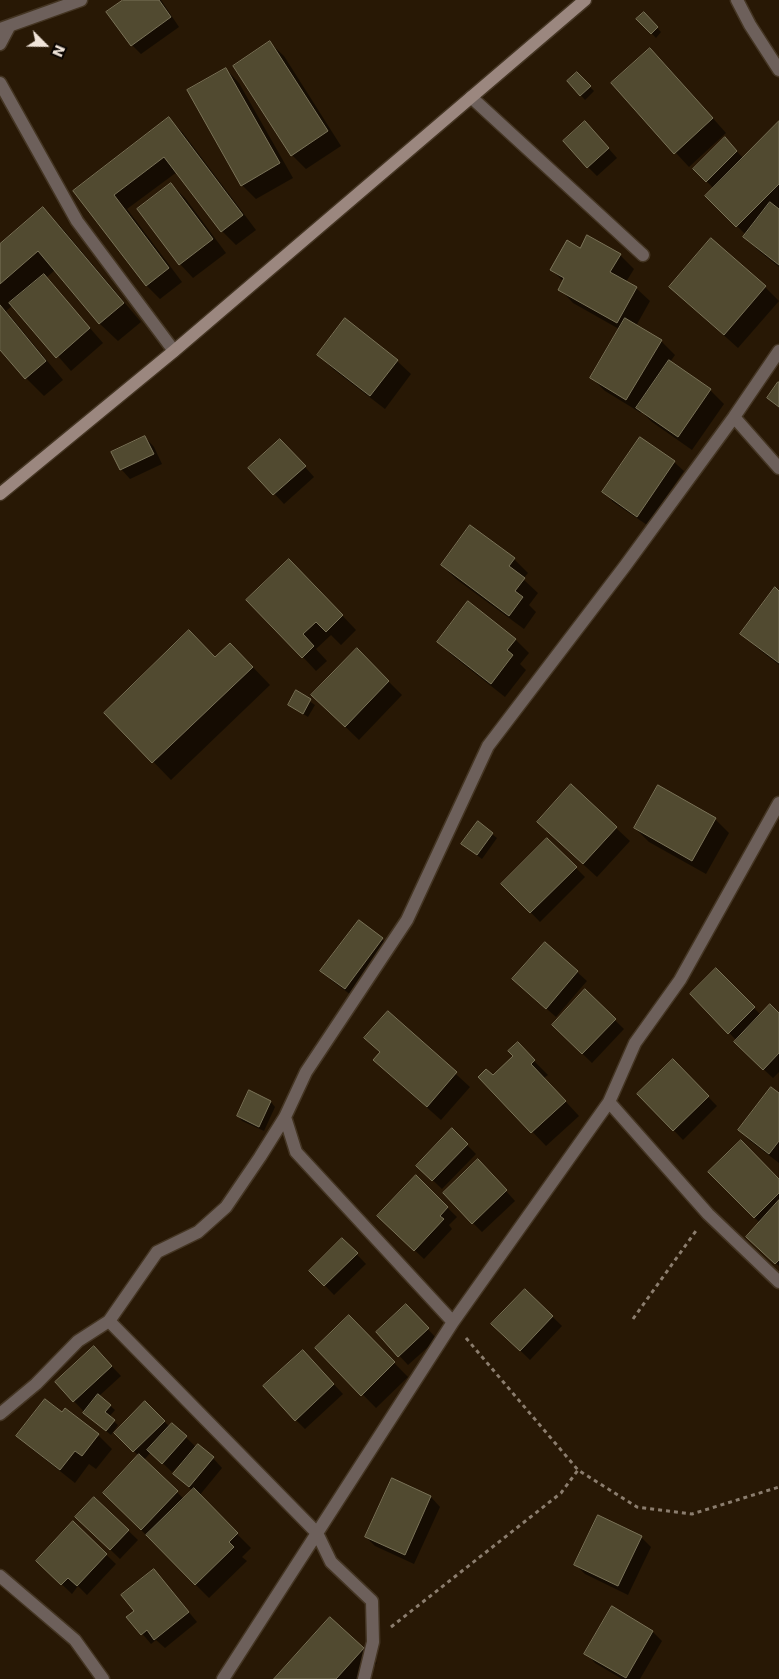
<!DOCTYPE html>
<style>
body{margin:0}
#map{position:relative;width:779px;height:1679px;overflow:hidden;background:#281805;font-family:"DejaVu Sans",sans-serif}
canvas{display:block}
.north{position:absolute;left:20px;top:20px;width:50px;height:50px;-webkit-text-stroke:4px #0b0501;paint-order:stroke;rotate:113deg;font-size:14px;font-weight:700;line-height:20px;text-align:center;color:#f0e4d9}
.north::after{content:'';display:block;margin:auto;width:18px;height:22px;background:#f0e4d9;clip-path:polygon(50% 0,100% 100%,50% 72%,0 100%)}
</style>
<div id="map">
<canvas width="779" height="1679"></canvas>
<div class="north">N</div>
</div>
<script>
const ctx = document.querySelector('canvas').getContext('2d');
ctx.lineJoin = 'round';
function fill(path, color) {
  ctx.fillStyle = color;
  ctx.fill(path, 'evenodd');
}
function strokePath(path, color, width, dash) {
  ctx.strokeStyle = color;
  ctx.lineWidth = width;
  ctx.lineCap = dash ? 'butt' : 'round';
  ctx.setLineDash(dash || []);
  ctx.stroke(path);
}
fill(new Path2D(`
 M 125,0 L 161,0 L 179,27 L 141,54 L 132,45 Z
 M 644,14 L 661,32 L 656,38 L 638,19 Z
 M 270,43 L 284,56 L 341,146 L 306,169 L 292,155 Z
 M 664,63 L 726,133 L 689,167 L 612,84 Z
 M 226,69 L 239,83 L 293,178 L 256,199 L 242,185 Z
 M 577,74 L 594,91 L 585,100 L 568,81 Z
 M 169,119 L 183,133 L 256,230 L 236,245 L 222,231 L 177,172 L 127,209 L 182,282 L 160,299 L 146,285 L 75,191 Z
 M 779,123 L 779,267 L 759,251 L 745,237 L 746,235 L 707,196 L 714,189 L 695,169 L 725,139 L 744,159 Z
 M 594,132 L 617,158 L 597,176 L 588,167 Z
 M 171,184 L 185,198 L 226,253 L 193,278 L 180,264 Z
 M 43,209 L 61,227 L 141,322 L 118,341 L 100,324 L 55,270 L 46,278 L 103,343 L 71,371 L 13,305 L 6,311 L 63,380 L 44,396 L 26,378 L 0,348 L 0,246 Z
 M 581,250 L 620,255 L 634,269 L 626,282 L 636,288 L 650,301 L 636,326 L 661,341 L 675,355 L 670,362 L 710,390 L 724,404 L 692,450 L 652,422 L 641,411 L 641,413 L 605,391 L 591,377 L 619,329 L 573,303 L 560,289 L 564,282 L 551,269 Z
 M 670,287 L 765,287 L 779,301 L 738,348 Z
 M 319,355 L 397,361 L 411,374 L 385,409 L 333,369 Z
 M 145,437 L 154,447 L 162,464 L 130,479 L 121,469 Z
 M 290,450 L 314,477 L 284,504 L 250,468 Z
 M 674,462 L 684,471 L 647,525 L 613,502 L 604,492 Z
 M 514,559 L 528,573 L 523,579 L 538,593 L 529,605 L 536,612 L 524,629 L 456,579 L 442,565 Z
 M 303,574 L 356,630 L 341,645 L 331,635 L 316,649 L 327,661 L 316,671 L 303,657 Z
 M 779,592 L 779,665 L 756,647 L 742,633 Z
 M 515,639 L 529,653 L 520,664 L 526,670 L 505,697 L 453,656 L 439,642 Z
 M 357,650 L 402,695 L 359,740 L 327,709 Z
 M 215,659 L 248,662 L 270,685 L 171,780 L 106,713 Z
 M 296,692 L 315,705 L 308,717 L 289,705 Z
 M 715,819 L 729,833 L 706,874 L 649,842 L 635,828 Z
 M 478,823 L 497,838 L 482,859 L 467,848 Z
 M 616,828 L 630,841 L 597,877 L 552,836 Z
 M 547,839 L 585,877 L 540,922 L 503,884 Z
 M 359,922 L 382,939 L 391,949 L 355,998 L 331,980 L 322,971 Z
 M 545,943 L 587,981 L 556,1017 L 523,988 Z
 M 716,970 L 761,1015 L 779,1014 L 779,1072 L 773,1078 L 745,1052 L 737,1041 L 691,994 Z
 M 585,991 L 624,1029 L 592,1063 L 553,1025 Z
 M 388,1012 L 470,1087 L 441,1120 L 389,1074 L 381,1053 L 365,1038 Z
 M 531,1058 L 548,1075 L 544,1078 L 579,1116 L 546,1146 L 480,1077 L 493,1077 Z
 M 673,1061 L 717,1106 L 683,1140 L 639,1094 Z
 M 249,1092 L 271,1102 L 275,1107 L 264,1131 L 242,1121 L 238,1116 Z
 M 779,1095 L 779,1163 L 749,1140 L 740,1130 Z
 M 452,1130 L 476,1154 L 442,1189 L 418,1166 Z
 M 488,1171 L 515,1201 L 482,1232 L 473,1223 Z
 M 710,1172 L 779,1181 L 779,1266 L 757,1246 L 760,1223 Z
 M 416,1177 L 457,1217 L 449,1225 L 452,1229 L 424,1259 L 388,1225 Z
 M 342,1239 L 366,1264 L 334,1295 L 311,1271 Z
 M 525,1290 L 562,1326 L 530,1360 L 493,1324 Z
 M 415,1315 L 437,1339 L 408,1365 L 377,1332 Z
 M 349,1317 L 408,1377 L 376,1408 L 317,1348 Z
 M 103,1357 L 121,1376 L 99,1396 L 115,1410 L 109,1417 L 118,1425 L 111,1435 L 89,1417 L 56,1382 Z
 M 312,1361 L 343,1394 L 305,1429 L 296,1420 Z
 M 145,1403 L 170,1427 L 172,1424 L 196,1447 L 213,1458 L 222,1468 L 199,1496 L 251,1548 L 242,1557 L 247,1561 L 209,1598 L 114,1503 L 139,1456 L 115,1433 ZM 151,1452 L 172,1472 L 181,1463 L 183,1464 L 184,1483 L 193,1491 L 184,1499 L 144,1460 Z
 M 62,1414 L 98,1435 L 112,1449 L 96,1469 L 89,1464 L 75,1483 L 32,1449 L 18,1436 Z
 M 393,1479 L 431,1497 L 440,1507 L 414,1564 L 375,1546 L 366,1537 Z
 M 94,1498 L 138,1540 L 120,1559 L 86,1526 Z
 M 73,1523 L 116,1564 L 87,1595 L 78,1586 L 72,1594 L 47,1570 Z
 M 641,1537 L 651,1547 L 628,1595 L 585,1574 L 576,1565 Z
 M 154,1570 L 197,1622 L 165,1648 L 156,1640 L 151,1644 L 128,1617 L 135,1611 Z
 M 612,1608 L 653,1632 L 662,1641 L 640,1679 L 622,1679 L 595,1663 L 586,1653 Z
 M 363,1649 L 377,1663 L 362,1679 L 275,1679 Z`), '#0007');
const building = new Path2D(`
 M 123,0 L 159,0 L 171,17 L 131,46 L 106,12 Z
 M 644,12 L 658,27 L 651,34 L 636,19 Z
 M 270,41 L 328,131 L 291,156 L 233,66 Z
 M 650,48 L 713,118 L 674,154 L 611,83 Z
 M 226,68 L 280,163 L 241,186 L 187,90 Z
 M 577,72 L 591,86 L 580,96 L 567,81 Z
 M 169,117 L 243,215 L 221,232 L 164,157 L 114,195 L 169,268 L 146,286 L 73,191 Z
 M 585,121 L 609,148 L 587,168 L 563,141 Z
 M 779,121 L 779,184 L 736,227 L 705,196 Z
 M 725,137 L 737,151 L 706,182 L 693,169 Z
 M 171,183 L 213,239 L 179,265 L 137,209 Z
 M 770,202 L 779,209 L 779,265 L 743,237 Z
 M 43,207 L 124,303 L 99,324 L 38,251 L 0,284 L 0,244 Z
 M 587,235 L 621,254 L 610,272 L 637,287 L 617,323 L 558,290 L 564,278 L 550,270 L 567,240 L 580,248 Z
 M 711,238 L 766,286 L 724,335 L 669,287 Z
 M 44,274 L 90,328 L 56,358 L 9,303 Z
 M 0,305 L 46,361 L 25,379 L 0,350 Z
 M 345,318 L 398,360 L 370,396 L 317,355 Z
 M 625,318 L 662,340 L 626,400 L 590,378 Z
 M 669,360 L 711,389 L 678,437 L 636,408 Z
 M 778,382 L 779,382 L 779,407 L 767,398 Z
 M 145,436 L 154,454 L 120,470 L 111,452 Z
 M 640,437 L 675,461 L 637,517 L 602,492 Z
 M 280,439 L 306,466 L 273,495 L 248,468 Z
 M 470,525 L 515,558 L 509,566 L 525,578 L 515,591 L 523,597 L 509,616 L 441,565 Z
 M 289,559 L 343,615 L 326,632 L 316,622 L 303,634 L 314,646 L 302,658 L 246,600 Z
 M 775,587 L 779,591 L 779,663 L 740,634 Z
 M 468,601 L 516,639 L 507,650 L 513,655 L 491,684 L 437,642 Z
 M 189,630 L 215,657 L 230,643 L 253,667 L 152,763 L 104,713 Z
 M 357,648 L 389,681 L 345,727 L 311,695 Z
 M 296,690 L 311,699 L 303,714 L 288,705 Z
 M 571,784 L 617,827 L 583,864 L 537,822 Z
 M 658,785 L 716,818 L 692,861 L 634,828 Z
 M 478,821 L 493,833 L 477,855 L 461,844 Z
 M 547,838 L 577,867 L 530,913 L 501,884 Z
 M 359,920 L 383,938 L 345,989 L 320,971 Z
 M 545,942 L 578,971 L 546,1009 L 512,979 Z
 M 716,968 L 755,1007 L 728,1034 L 690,994 Z
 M 585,989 L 616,1019 L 582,1054 L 552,1025 Z
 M 770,1004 L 779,1013 L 779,1053 L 763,1070 L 734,1042 Z
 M 388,1011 L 457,1072 L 427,1107 L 373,1060 L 380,1052 L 364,1038 Z
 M 518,1042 L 535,1060 L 531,1064 L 566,1101 L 531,1133 L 478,1077 L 486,1069 L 493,1075 L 513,1056 L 508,1051 Z
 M 673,1059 L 709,1096 L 673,1131 L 637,1094 Z
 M 771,1087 L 779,1093 L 779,1141 L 769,1154 L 738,1130 Z
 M 249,1090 L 271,1101 L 259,1127 L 237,1116 Z
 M 452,1128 L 468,1144 L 432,1181 L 416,1166 Z
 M 741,1140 L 779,1179 L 779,1193 L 754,1218 L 708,1172 Z
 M 478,1159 L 507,1190 L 472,1224 L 443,1193 Z
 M 416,1175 L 448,1207 L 440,1216 L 444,1219 L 414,1251 L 377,1216 Z
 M 779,1200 L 779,1260 L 775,1264 L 746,1237 Z
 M 342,1238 L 358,1253 L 324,1286 L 309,1271 Z
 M 525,1289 L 553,1316 L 520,1351 L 491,1324 Z
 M 406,1304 L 429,1328 L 398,1357 L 376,1332 Z
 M 349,1315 L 395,1362 L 361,1396 L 315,1348 Z
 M 94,1346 L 112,1366 L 73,1402 L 55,1382 Z
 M 303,1350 L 334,1384 L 295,1421 L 263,1386 Z
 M 98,1394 L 111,1405 L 105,1412 L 115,1420 L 106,1431 L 83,1413 Z
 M 45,1399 L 62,1412 L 65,1408 L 99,1434 L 82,1456 L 75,1451 L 60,1470 L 16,1436 Z
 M 145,1401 L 165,1421 L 133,1452 L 114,1433 Z
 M 172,1423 L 187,1436 L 162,1464 L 147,1450 Z
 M 198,1444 L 214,1457 L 189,1487 L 173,1474 Z
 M 139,1454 L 178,1491 L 141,1530 L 103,1493 Z
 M 392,1478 L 431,1496 L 405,1555 L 365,1537 Z
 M 194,1488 L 238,1533 L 229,1542 L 234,1547 L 195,1585 L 146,1535 Z
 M 94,1497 L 129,1530 L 110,1550 L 75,1517 Z
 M 598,1515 L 642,1536 L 618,1586 L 574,1565 Z
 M 73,1521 L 107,1554 L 77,1586 L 68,1578 L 61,1585 L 36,1561 Z
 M 154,1569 L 189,1612 L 154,1640 L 147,1630 L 141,1635 L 126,1617 L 134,1611 L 121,1595 Z
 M 612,1606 L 653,1631 L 626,1678 L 584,1654 Z
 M 330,1617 L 364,1648 L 336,1679 L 274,1679 Z`);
fill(building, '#514a30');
strokePath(building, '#7a7358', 1);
const street = new Path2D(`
 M 737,0 L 750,25 L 779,70
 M 0,29 L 81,0
 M 0,44 L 9,27
 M 0,83 L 77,221 L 174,351
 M 471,97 L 643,255
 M 734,417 L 779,468
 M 609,1102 L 708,1214 L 779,1282
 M 285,1117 L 296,1152 L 453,1322
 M 109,1321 L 317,1533 L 331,1562 L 372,1601 L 373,1642 L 364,1679
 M 0,1414 L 36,1384 L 78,1341 L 109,1321 L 157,1252 L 198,1232 L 226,1207 L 260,1157 L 285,1117 L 306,1072 L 407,920 L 488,746 L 625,566 L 734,417 L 779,351
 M 0,1576 L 75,1640 L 103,1679
 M 223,1679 L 453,1322 L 609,1102 L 635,1043 L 680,980 L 779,803`);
const secondary = new Path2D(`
 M 0,494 L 174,351 L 585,0`);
strokePath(street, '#443523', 15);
strokePath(secondary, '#443523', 15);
strokePath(new Path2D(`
 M 633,1319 L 698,1228
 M 466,1338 L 578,1470 L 637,1507 L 692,1514 L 779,1487
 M 391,1627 L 561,1493 L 578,1470`), '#8b7d6e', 3, [4, 4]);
strokePath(street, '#6d605b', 12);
strokePath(secondary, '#9b877f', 12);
</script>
